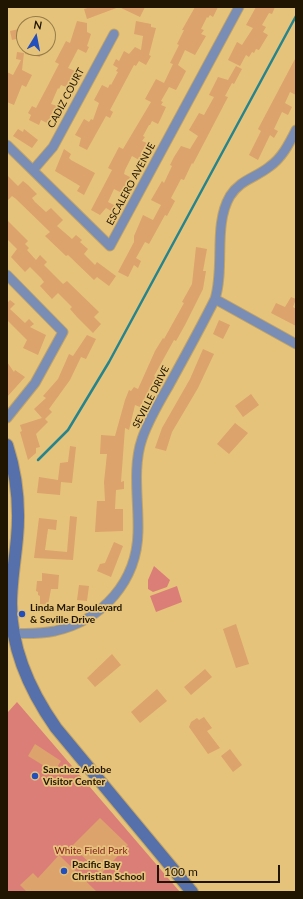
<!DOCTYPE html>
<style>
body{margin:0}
#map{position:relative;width:303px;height:899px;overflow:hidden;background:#e6c37b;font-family:Lato,sans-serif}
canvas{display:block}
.frame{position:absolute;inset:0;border:8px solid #1f1501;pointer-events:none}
.north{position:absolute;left:16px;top:16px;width:40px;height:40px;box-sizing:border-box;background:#e6c37b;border:1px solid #967d4a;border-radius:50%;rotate:10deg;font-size:11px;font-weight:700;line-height:16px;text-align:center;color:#1f1501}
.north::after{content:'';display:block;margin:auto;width:14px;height:18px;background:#234fbd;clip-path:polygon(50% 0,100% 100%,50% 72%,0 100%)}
.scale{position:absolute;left:157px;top:865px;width:123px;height:18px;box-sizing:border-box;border:2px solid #1f1501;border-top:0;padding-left:5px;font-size:12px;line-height:14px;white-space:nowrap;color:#1f1501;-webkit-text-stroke:3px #e6c37b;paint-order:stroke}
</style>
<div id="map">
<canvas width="303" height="899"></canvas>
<div class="frame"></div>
<div class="north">N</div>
<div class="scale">100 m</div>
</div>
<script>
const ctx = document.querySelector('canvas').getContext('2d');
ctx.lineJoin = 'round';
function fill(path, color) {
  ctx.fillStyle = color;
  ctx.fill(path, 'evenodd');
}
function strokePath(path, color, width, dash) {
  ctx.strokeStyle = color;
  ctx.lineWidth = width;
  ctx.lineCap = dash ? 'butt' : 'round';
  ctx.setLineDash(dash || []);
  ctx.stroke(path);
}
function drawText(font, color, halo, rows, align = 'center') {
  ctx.font = font + ' Lato,sans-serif';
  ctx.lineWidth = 3.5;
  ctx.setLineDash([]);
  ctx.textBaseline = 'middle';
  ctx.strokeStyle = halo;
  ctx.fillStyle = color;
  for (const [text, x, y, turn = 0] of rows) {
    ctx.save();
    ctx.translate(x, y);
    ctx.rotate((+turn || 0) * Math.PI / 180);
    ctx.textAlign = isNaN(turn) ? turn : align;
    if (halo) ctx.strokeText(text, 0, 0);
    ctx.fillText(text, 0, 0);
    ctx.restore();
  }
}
fill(new Path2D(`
 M 154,566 L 170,580 L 167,587 L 153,592 L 148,589 L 148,580 Z
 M 177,586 L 182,602 L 156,612 L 150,596 Z
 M 17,702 L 180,892 L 7,892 L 7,722 L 8,712 Z`), '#dc7e78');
strokePath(new Path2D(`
 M 38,460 L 68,430 L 109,362 L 296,16`), '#26848d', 2.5);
fill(new Path2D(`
 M 91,7 L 145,7 L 140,17 L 119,7 L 87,19 L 84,9 Z
 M 195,7 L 218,7 L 213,17 L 210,15 L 208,18 L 207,17 L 201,29 L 204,30 L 201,34 L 206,36 L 195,55 L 185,50 L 178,65 L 186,71 L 182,79 L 176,90 L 169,87 L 161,101 L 163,102 L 161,105 L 166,107 L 161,118 L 158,124 L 152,121 L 150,125 L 149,125 L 143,136 L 145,137 L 142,141 L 147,143 L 141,153 L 142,154 L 139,160 L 132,156 L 125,170 L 124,174 L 130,177 L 127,183 L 120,192 L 114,189 L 108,202 L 114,205 L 111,211 L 106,208 L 100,215 L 91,210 L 112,170 L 108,168 L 119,147 L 123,149 L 151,102 L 145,99 L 156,79 L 164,83 L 173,64 L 170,63 L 179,45 L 177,44 L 184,30 L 182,30 Z
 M 256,7 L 275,7 L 272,14 L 269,13 L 262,25 L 266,27 L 263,32 L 268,35 L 259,50 L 256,49 L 254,53 L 252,52 L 249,57 L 246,55 L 240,66 L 228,60 L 237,42 L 242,45 L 253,28 L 246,25 Z
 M 77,21 L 87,23 L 87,32 L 91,34 L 87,46 L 89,47 L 86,53 L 78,49 L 68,68 L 75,71 L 72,77 L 66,87 L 61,85 L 59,89 L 58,88 L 51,104 L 57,106 L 47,123 L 41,120 L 39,125 L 29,120 L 31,115 L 28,113 L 32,106 L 36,108 L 45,91 L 59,64 L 55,62 L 66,41 L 70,43 Z
 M 136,21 L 151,24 L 151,27 L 156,28 L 149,55 L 151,56 L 146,65 L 139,61 L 136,66 L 134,65 L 110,110 L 113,112 L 110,118 L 106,116 L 87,150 L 79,146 L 81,138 L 75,135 L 84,119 L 89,122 L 91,119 L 93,120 L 99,103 L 94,100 L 102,85 L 108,88 L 110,84 L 111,85 L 118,72 L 116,71 L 118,68 L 113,65 L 116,59 L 119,61 L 124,51 L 129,54 L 135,47 L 141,50 L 143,36 L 134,34 Z
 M 24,28 L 24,37 L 12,40 L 10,31 Z
 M 26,48 L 42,48 L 40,57 L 25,54 Z
 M 17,52 L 24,53 L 22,70 L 32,75 L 26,87 L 22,85 L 14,105 L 7,102 L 7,72 L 13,75 L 21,60 L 16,59 Z
 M 296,57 L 296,95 L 290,92 L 285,103 L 292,107 L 288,115 L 282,112 L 274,129 L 278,131 L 274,138 L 270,135 L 258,160 L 249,155 L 261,131 L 258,129 Z
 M 236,66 L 242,69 L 234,84 L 232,83 L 225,96 L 228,97 L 193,164 L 192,163 L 184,180 L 181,179 L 171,198 L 175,201 L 167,216 L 165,215 L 149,244 L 145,242 L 136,258 L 141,261 L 138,268 L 134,265 L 128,277 L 118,272 L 134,242 L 134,236 L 143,215 L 153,220 L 161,205 L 151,200 L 162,181 L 164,183 L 172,166 L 170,165 L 174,157 L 181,146 L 190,149 L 198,136 L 189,130 L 199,113 L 204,115 L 214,97 L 209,95 L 218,77 L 228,80 Z
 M 18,129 L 23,132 L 24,129 L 38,140 L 32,148 L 13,136 Z
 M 64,149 L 71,154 L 69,158 L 71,160 L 95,173 L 84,195 L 77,191 L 80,186 L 55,171 Z
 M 7,175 L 18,186 L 23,181 L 28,185 L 37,194 L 32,198 L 35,202 L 46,212 L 51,208 L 63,220 L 57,226 L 72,239 L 76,235 L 82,240 L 80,242 L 88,249 L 84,254 L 95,265 L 97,262 L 116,276 L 109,286 L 97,277 L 94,280 L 68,255 L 66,256 L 45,236 L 50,232 L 16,199 L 12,196 L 7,201 Z
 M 7,220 L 28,241 L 25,244 L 29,248 L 27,250 L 36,260 L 40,255 L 47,262 L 44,265 L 63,284 L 67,281 L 99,312 L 94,317 L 101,324 L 93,333 L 77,317 L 70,309 L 72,307 L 58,293 L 52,299 L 40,286 L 44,282 L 41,278 L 30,267 L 25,272 L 11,257 L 17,249 L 7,239 Z
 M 196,247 L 207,249 L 203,271 L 206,271 L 203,289 L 185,325 L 176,341 L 174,340 L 154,376 L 156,377 L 140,407 L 135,405 L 129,430 L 125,428 L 121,482 L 124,481 L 124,489 L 116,490 L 115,509 L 123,509 L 123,531 L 95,532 L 97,501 L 105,501 L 104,482 L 107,454 L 100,454 L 101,435 L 115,436 L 125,400 L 129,390 L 131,391 L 134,387 L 138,389 L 155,351 L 163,338 L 164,339 L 184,303 L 182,302 L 192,284 Z
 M 291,297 L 296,299 L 293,307 L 296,309 L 296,326 L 271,313 L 276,303 L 285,307 Z
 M 10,300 L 15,304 L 10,309 L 25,323 L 29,319 L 34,324 L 30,327 L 46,335 L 38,355 L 23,348 L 27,340 L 7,320 L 7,303 Z
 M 219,320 L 230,325 L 223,339 L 213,334 Z
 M 87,335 L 96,339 L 86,359 L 81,357 L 70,380 L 49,409 L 52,412 L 45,419 L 48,422 L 36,434 L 40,447 L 36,448 L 36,453 L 28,460 L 20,432 L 22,431 L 20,425 L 42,418 L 34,409 L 46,398 L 43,396 L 58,379 L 69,354 L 73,356 Z
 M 203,349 L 214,354 L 198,388 L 172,432 L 166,451 L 155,448 L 162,428 L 190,379 Z
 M 7,362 L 14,372 L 15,370 L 25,377 L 7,397 Z
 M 251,394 L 259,405 L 243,417 L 235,406 Z
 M 235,423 L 248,433 L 229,454 L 217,444 Z
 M 70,446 L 76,447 L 72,483 L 61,482 L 60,495 L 37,493 L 39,477 L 58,480 L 60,463 L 68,462 Z
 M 70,516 L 77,517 L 73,560 L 34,558 L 39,518 L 57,520 L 56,530 L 48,529 L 45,550 L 67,552 Z
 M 114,542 L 123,546 L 111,577 L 97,571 L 100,564 L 105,563 Z
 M 42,573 L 59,575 L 58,589 L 51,589 L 48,605 L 40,604 L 40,596 L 38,595 L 38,592 L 36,591 L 37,581 L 42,581 Z
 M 79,585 L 89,586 L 87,601 L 77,600 Z
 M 236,624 L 249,664 L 236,668 L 223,629 Z
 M 112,654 L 121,665 L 95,687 L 87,678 Z
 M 205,669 L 212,677 L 191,695 L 184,687 Z
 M 157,689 L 167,701 L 140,723 L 131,712 Z
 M 204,717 L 212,728 L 207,731 L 220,748 L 208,754 L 189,727 L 191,722 L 197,718 L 199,720 Z
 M 35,744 L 61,761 L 54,772 L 28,756 Z
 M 230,749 L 242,765 L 233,772 L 221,756 Z
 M 100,818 L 128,845 L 101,874 L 72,846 Z
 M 59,855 L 97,892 L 27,892 L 20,885 L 33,873 L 38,878 Z`), '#dca36c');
const street = new Path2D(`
 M 7,145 L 110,246 L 239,7
 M 34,169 L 53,147 L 114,34
 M 7,275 L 63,332 L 35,383 L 7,418
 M 215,299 L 296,344
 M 7,633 C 23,634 40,634 55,631 C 103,620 137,581 138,532 C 139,502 132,468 142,439 C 148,421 158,404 168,387 C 184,358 200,329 215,299 C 225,267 213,225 230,196 C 240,180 255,178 269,167 C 282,158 289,144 296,130`);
const secondary = new Path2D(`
 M 7,445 C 17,476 20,506 17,538 C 15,560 11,582 11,604 C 11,650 30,691 56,728 L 192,892`);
strokePath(street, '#c2a465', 11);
strokePath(secondary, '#c2a465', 14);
strokePath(street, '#7a8eb5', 9);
strokePath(secondary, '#5570aa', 12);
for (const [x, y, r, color] of [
 [22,614,4,"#234fbd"],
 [35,776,4,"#234fbd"],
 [64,871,4,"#234fbd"]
]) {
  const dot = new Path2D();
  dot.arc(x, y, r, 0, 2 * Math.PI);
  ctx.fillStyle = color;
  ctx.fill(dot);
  strokePath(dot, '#e6c37b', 1.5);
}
drawText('10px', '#1f1501', '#e6c37b', [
 ["CADIZ COURT",66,98,-62],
 ["ESCALERO AVENUE",131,184,-62],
 ["SEVILLE DRIVE",151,397,-63]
]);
drawText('bold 10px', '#1f1501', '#e6c37b', [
 ["Linda Mar Boulevard",30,608],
 ["& Seville Drive",30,620],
 ["Sanchez Adobe",43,770],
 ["Visitor Center",43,782],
 ["Pacific Bay",72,865],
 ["Christian School",72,877]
], 'left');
drawText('10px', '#821b1f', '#e6c37b', [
 ["White Field Park",91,851]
]);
</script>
